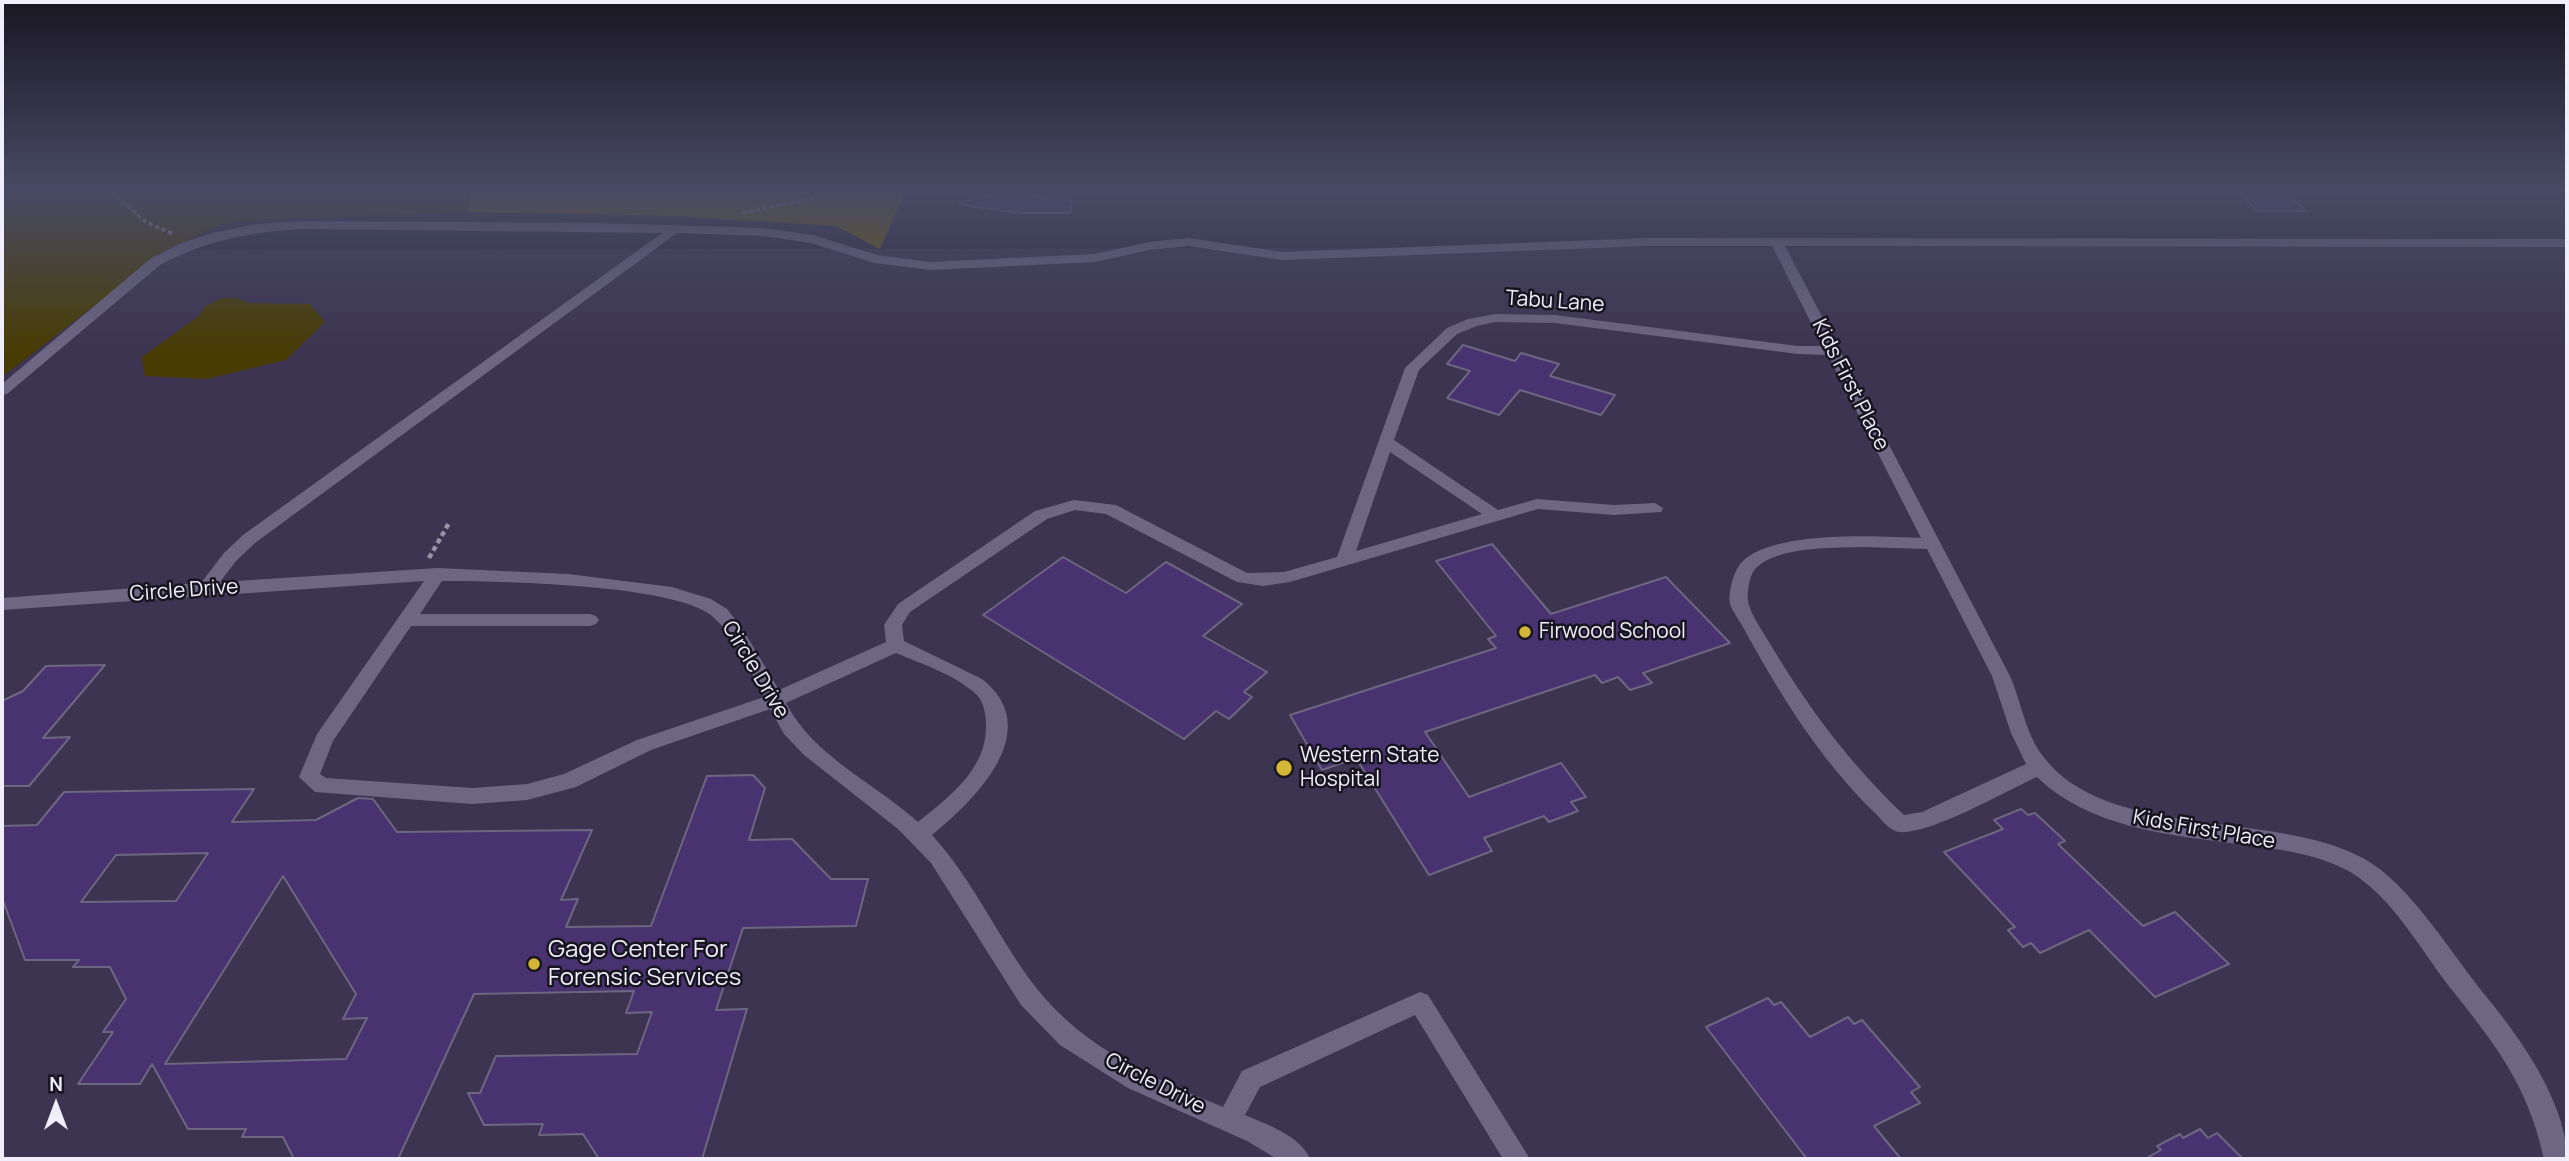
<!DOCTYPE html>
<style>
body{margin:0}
#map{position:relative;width:2569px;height:1161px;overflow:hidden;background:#302a41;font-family:Manrope,sans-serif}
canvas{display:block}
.frame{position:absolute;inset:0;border:4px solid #f0edfc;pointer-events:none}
.north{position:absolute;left:21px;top:1070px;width:70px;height:70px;-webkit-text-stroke:5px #17151f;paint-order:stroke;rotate:0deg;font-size:19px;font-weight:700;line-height:28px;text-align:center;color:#f0edfc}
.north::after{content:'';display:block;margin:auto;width:24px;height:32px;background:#f0edfc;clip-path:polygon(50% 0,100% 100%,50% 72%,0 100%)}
</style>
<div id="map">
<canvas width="2569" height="1161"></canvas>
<div class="frame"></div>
<div class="north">N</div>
</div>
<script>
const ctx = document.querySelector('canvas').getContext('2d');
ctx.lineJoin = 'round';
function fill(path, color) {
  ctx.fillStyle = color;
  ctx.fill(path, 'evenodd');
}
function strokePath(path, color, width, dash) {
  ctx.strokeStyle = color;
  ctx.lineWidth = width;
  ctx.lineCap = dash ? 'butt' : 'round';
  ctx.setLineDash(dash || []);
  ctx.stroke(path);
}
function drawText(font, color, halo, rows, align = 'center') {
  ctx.font = font + ' Manrope,sans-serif';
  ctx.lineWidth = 5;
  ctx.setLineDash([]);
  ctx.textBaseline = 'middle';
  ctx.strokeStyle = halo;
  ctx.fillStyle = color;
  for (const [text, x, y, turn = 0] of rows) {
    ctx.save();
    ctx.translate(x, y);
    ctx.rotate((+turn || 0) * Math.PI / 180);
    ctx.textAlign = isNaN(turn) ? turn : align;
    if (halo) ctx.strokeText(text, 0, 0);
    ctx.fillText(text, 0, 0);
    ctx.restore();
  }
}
fill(new Path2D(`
 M 2567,246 L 2567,1159 L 2,1159 L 2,377 L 167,250 Z`), '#3c3450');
fill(new Path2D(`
 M 2,192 L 470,192 L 468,212 L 238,221 L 222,224 L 167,250 L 2,377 Z
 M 222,298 L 237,298 L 248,303 L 310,304 L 325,322 L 286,360 L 207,379 L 145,376 L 142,357 L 200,315 L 204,307 Z`), '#483c02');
fill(new Path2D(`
 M 470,192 L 905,192 L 880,249 L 836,226 L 674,216 L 468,212 Z`), '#736000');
const building = new Path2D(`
 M 1008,192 L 1072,201 L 1071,213 L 1021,213 L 960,205 L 960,202 Z
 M 2238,192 L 2285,192 L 2306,211 L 2257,211 Z
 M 1463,345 L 1515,361 L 1521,353 L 1559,364 L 1550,376 L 1615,395 L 1601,415 L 1520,390 L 1499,415 L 1447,398 L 1470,371 L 1447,364 Z
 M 1492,544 L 1551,614 L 1666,577 L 1730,643 L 1643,673 L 1652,683 L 1630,690 L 1618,677 L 1602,683 L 1595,675 L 1425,732 L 1469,797 L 1561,763 L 1586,797 L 1571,802 L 1578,811 L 1549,822 L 1544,816 L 1484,838 L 1492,851 L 1429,875 L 1356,758 L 1322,770 L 1290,715 L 1496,648 L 1488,639 L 1496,636 L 1436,561 Z
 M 1063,557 L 1126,593 L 1166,562 L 1242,604 L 1203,636 L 1267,672 L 1244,692 L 1252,697 L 1229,719 L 1216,711 L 1184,739 L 983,615 Z
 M 105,665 L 43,738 L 70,737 L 29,786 L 2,786 L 2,701 L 23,691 L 46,666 Z
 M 753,775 L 765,788 L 749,840 L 792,839 L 831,879 L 868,879 L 856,926 L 743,928 L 716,1010 L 747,1009 L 702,1159 L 599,1159 L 583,1134 L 539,1135 L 543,1124 L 484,1125 L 468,1093 L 480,1093 L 496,1056 L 637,1054 L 652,1012 L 626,1013 L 634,991 L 474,994 L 398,1159 L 294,1159 L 283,1137 L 242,1137 L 246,1129 L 188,1129 L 152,1064 L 140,1084 L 78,1084 L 113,1032 L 103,1032 L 126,999 L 110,967 L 73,967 L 79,960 L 25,960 L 2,898 L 2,826 L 37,825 L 64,792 L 254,789 L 232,822 L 316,820 L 358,798 L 373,799 L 397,832 L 592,830 L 561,900 L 578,899 L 566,927 L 651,926 L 707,776 ZM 208,853 L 176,901 L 81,902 L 116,855 ZM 283,876 L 356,994 L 343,1019 L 367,1018 L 346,1059 L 165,1064 Z
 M 2021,809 L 2028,815 L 2035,813 L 2065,841 L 2058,844 L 2143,926 L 2175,912 L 2229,964 L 2155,997 L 2089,930 L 2040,953 L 2031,943 L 2023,947 L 2008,930 L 2015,927 L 1944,852 L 2003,829 L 1994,820 Z
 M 1768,998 L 1774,1005 L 1781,1002 L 1810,1037 L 1848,1017 L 1854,1024 L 1862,1020 L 1920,1087 L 1911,1092 L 1920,1103 L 1874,1126 L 1901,1159 L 1807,1159 L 1706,1027 Z
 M 2200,1129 L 2208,1138 L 2217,1133 L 2243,1159 L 2145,1159 L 2161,1150 L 2157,1146 L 2180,1134 L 2183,1138 Z`);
fill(building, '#483370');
strokePath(building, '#6d6681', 2);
strokePath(new Path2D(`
 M 111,192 L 146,222 L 173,234
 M 742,213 L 810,199 L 828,192`), '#9894a6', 3.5, [4.5, 2.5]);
strokePath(new Path2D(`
 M 429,558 L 449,523`), '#9894a6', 4.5, [5, 3.5]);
fill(new Path2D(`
 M 303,221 L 599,223 L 763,228 L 813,235 L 877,255 L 930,262 L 1095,254 L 1149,242 L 1189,238 L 1282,252 L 1649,238 L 2567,239 L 2567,247 L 1785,246 L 2010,676 C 2021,701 2025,732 2042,755 C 2106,842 2272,809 2363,858 C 2411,884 2453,957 2489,1000 C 2522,1040 2567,1105 2567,1159 L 2544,1159 C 2527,1083 2495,1044 2448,985 C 2419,947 2394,900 2352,873 C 2325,857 2291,851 2261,847 C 2185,836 2095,833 2037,777 C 2006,791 1930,835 1899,832 C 1890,831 1881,819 1875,813 C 1820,760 1779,693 1743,627 C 1739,620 1732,611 1730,604 C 1728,593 1733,572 1741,563 C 1770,530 1879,536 1921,538 L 1828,355 L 1798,354 L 1555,323 L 1495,322 L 1477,326 L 1457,334 L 1419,370 L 1394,440 L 1498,510 L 1537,499 L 1614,505 L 1655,503 L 1663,508 L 1661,512 L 1614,515 L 1538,509 L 1290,582 L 1263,586 L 1237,582 L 1106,514 L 1075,510 L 1047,519 L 910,612 L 902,625 L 904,641 L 982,679 C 1047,730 974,801 932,835 C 975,882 999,941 1038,990 C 1084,1048 1156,1080 1223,1107 L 1242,1071 L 1420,992 L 1428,995 L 1530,1159 L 1503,1159 L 1415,1015 L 1260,1087 L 1245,1115 C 1266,1124 1301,1136 1310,1159 L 1277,1159 L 1247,1141 L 1128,1088 L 1060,1045 L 1021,1005 L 931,863 L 898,829 L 804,755 L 784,734 L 770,709 L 651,750 L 576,787 L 527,800 L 472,804 L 315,792 L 299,777 L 317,734 L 424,581 L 2,610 L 2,598 L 201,583 L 224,553 L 243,535 L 662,233 L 303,229 C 251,232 206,240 160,265 L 7,394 L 2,395 L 2,384 L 150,259 L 179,244 L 212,233 L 256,224 ZM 677,233 L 763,236 L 811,243 L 875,263 L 930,270 L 1095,262 L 1149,250 L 1189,246 L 1282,260 L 1649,246 L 1772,246 L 1823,346 L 1798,346 L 1555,315 L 1495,314 L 1468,319 L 1447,328 L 1405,368 L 1337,557 L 1284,572 L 1247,573 L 1116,505 L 1074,500 L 1035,511 L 898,604 L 884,625 L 886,642 L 779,690 L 742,628 L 727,609 L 711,599 L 672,587 L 568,574 L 438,568 L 220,582 L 236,561 L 255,543 ZM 1390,452 L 1482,514 L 1356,551 ZM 1863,547 L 1927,549 L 1992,676 L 2011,733 L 2026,764 L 1922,812 L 1904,815 C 1852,766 1809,709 1772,647 C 1765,634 1753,619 1749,605 C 1746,596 1749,576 1755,569 C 1777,546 1833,548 1863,547 ZM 442,581 C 496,581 674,584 712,616 C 735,636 749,670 764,697 L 637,740 L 564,774 L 527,784 L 472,788 L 326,778 L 320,774 L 333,741 L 411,626 L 590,626 L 596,624 L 599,620 L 596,616 L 590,614 L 420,614 ZM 896,653 C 922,664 956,675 977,695 C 984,703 986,715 986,725 C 987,769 949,797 918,822 C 875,783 814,757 786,703 Z`), '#6e6784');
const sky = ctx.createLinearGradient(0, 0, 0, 354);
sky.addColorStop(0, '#1a1724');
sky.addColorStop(0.54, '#484a65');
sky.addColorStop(1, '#484a6500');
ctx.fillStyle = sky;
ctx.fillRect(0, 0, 2569, 354);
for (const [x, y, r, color] of [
 [1525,632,7,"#d3b635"],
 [1284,768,9,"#d3b635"],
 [534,964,7,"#d3b635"]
]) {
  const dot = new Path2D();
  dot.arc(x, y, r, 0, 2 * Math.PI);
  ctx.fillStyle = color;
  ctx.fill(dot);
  strokePath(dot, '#17151f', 2.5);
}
drawText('21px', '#f0edfc', '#17151f', [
 ["Tabu Lane",1555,302,4],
 ["Kids First Place",1850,385,63],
 ["Circle Drive",184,591,-4],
 ["Circle Drive",755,670,59],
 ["Kids First Place",2204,830,10],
 ["Circle Drive",1155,1084,27]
]);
drawText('21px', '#f0edfc', '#17151f', [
 ["Firwood School",1539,632],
 ["Western State",1300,756],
 ["Hospital",1300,780]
], 'left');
drawText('24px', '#f0edfc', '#17151f', [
 ["Gage Center For",548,950],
 ["Forensic Services",548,978]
], 'left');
</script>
